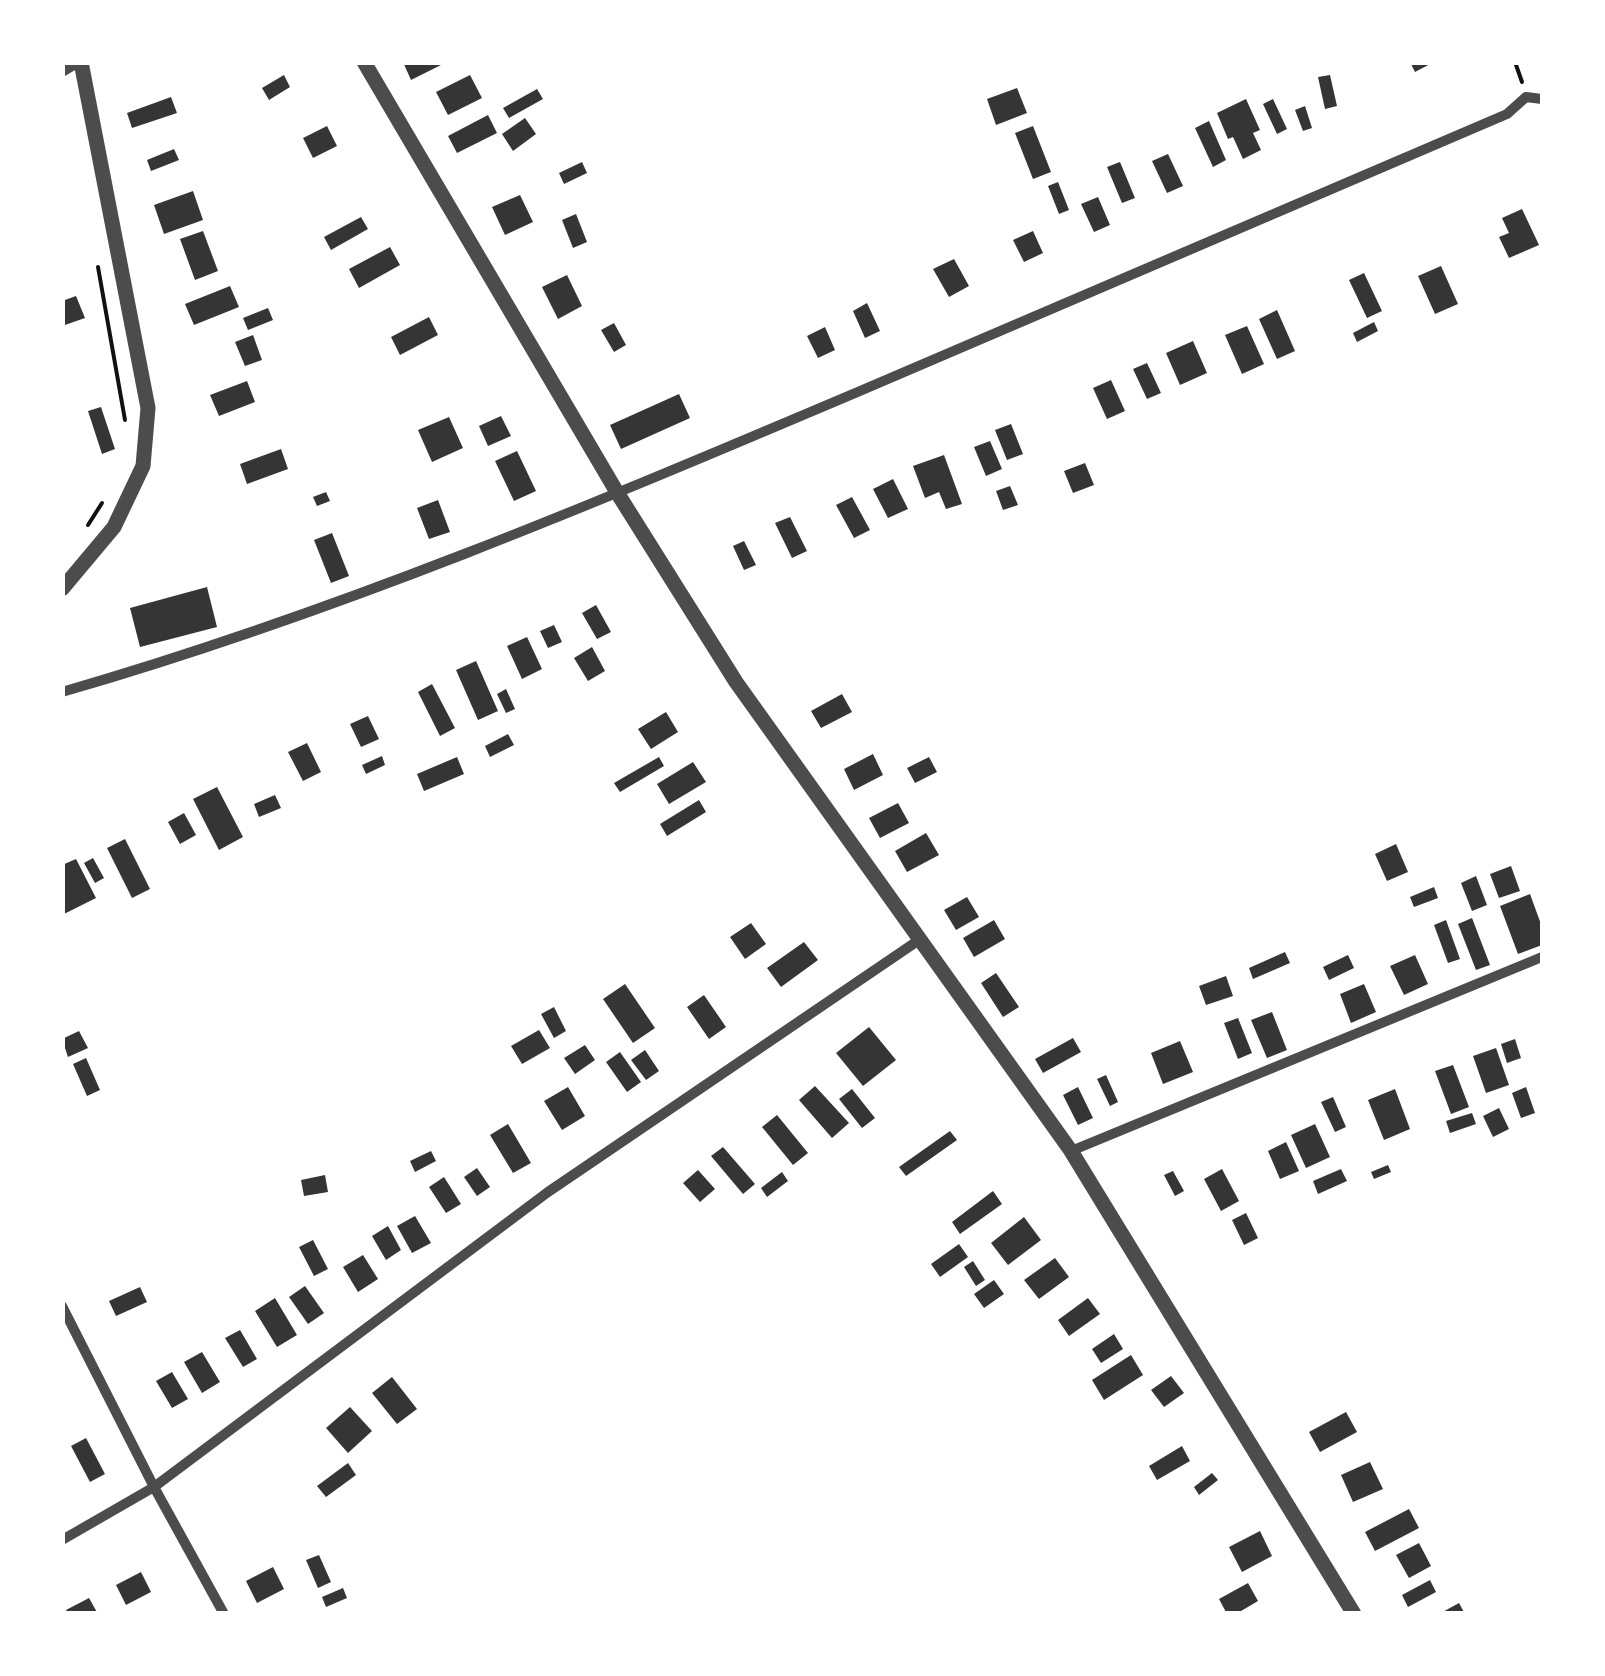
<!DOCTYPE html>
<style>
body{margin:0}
#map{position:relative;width:1605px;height:1676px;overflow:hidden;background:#fff;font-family:Roboto,sans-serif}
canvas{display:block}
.frame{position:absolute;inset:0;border:65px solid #fff;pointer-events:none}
</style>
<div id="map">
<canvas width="1605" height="1676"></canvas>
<div class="frame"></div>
</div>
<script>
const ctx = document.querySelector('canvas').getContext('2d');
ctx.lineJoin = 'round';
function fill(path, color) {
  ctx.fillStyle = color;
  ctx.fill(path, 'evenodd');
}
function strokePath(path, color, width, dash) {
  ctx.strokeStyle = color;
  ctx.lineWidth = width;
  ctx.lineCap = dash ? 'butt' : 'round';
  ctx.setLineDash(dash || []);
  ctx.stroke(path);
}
fill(new Path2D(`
 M 403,62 L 447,62 L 411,80 Z
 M 1410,62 L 1434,62 L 1415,72 Z
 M 284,75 L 290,87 L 269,100 L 262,88 Z
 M 470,75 L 482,98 L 448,115 L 436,92 Z
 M 1330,75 L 1337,106 L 1325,109 L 1318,77 Z
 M 1017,88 L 1027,113 L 996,125 L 987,99 Z
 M 537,89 L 543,99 L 509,118 L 503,108 Z
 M 171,97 L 177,113 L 132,128 L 127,113 Z
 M 1246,99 L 1260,130 L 1253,133 L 1261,150 L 1243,159 L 1233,137 L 1228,139 L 1217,113 Z
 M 1273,99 L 1287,129 L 1277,134 L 1263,104 Z
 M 1305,106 L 1312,128 L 1303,131 L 1295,110 Z
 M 488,115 L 497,133 L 457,153 L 448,136 Z
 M 525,118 L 536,134 L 513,151 L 502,134 Z
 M 1209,121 L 1226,160 L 1213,167 L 1195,128 Z
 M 327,126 L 337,146 L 313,158 L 303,138 Z
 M 1033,126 L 1051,172 L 1033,179 L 1015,133 Z
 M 174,149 L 179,160 L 151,171 L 147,160 Z
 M 1168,154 L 1183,186 L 1167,193 L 1152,161 Z
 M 582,162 L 587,173 L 564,184 L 559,173 Z
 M 1120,162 L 1135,198 L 1122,203 L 1107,167 Z
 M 1058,182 L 1069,210 L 1059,214 L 1048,186 Z
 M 193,191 L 203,220 L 164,234 L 154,205 Z
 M 520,195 L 533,222 L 505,235 L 492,207 Z
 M 1098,197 L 1110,225 L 1094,232 L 1081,204 Z
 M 1522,209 L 1539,245 L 1509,258 L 1499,237 L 1509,233 L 1502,218 Z
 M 576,214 L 587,242 L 573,248 L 562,220 Z
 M 361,217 L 368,229 L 331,250 L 324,237 Z
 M 203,231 L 218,271 L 195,280 L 180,239 Z
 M 1033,231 L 1043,253 L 1024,262 L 1013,240 Z
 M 390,247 L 400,265 L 359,288 L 349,269 Z
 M 954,259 L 969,286 L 949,297 L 933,269 Z
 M 1441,266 L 1458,304 L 1435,314 L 1418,276 Z
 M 1364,273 L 1382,311 L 1367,318 L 1349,280 Z
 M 567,275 L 582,306 L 558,319 L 542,287 Z
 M 230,286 L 239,307 L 194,325 L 185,304 Z
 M 76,296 L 85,318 L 62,326 L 62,301 Z
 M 867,303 L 880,331 L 865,338 L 853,311 Z
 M 268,308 L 273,320 L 248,330 L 243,318 Z
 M 1277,310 L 1295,351 L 1277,359 L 1259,319 Z
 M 429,317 L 438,335 L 400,355 L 391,337 Z
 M 1374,322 L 1378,331 L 1357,342 L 1353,333 Z
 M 614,323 L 626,345 L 614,352 L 601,330 Z
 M 1247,326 L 1264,364 L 1242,374 L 1225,335 Z
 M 825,327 L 835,350 L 818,358 L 807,336 Z
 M 253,335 L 262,360 L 245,366 L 235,342 Z
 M 1193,341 L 1207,373 L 1180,385 L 1166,353 Z
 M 1147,363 L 1161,393 L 1147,399 L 1133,369 Z
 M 1111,380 L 1125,411 L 1107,419 L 1093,388 Z
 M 247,381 L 255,402 L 219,416 L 210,395 Z
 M 679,394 L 690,418 L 621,449 L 610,425 Z
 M 101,407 L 115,449 L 102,454 L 88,411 Z
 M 501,416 L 511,436 L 488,446 L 479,426 Z
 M 449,417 L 463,448 L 432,462 L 418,430 Z
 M 1011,424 L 1023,454 L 1007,460 L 995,430 Z
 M 990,441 L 1002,469 L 986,476 L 974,447 Z
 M 281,449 L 288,469 L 247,484 L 240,464 Z
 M 517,451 L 536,491 L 514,501 L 495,461 Z
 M 944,455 L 962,504 L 946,509 L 939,492 L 925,498 L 913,466 Z
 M 1085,463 L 1094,485 L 1073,493 L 1064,471 Z
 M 893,479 L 908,509 L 888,518 L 873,489 Z
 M 1010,486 L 1018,505 L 1003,510 L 996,491 Z
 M 326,492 L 330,501 L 317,506 L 313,497 Z
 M 852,497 L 870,530 L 854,538 L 836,505 Z
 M 438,500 L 450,532 L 429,539 L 417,508 Z
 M 790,517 L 807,551 L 792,558 L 775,523 Z
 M 332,533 L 349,576 L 331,583 L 314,540 Z
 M 744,541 L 756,565 L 744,570 L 733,546 Z
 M 207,587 L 217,627 L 140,647 L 130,608 Z
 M 596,605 L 611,632 L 597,639 L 582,613 Z
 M 554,625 L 562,642 L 548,648 L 540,631 Z
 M 527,637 L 542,669 L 522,679 L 507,646 Z
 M 592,647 L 605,671 L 588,681 L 574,658 Z
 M 476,661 L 498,711 L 478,720 L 456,670 Z
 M 432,684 L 455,728 L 440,736 L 418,692 Z
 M 506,689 L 515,709 L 506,713 L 497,694 Z
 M 842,694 L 852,712 L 821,728 L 811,711 Z
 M 666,712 L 678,732 L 651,749 L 638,729 Z
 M 368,716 L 379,739 L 361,747 L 350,724 Z
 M 508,734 L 514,745 L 490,757 L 485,746 Z
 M 307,743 L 321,772 L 303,781 L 288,752 Z
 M 873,754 L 883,775 L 854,790 L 844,769 Z
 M 382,756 L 385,765 L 366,774 L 362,765 Z
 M 457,757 L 464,774 L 424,791 L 417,774 Z
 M 659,757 L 664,766 L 620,792 L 614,783 Z
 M 929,757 L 937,772 L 915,783 L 907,768 Z
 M 693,762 L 706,782 L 669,804 L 657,784 Z
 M 217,787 L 243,837 L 219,850 L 193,799 Z
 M 275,795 L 281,808 L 259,817 L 254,804 Z
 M 699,800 L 706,812 L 667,836 L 660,824 Z
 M 898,803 L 909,823 L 880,838 L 869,818 Z
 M 184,813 L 196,835 L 180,844 L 168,822 Z
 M 926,833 L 939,855 L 907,872 L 895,851 Z
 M 125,839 L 150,889 L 132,898 L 107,848 Z
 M 1396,844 L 1408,872 L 1387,881 L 1375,854 Z
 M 93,858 L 104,878 L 95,883 L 84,863 Z
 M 76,859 L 96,898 L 62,915 L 62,865 Z
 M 1511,866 L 1520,891 L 1499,898 L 1490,874 Z
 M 1476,876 L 1487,905 L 1472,911 L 1461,883 Z
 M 1434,887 L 1438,898 L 1414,907 L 1410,897 Z
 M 1530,894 L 1542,927 L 1542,945 L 1518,954 L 1500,906 Z
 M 967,897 L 979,917 L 956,930 L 944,910 Z
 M 1472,918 L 1490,965 L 1476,970 L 1458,924 Z
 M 994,920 L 1005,939 L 974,957 L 963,938 Z
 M 1446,920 L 1460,959 L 1448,963 L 1434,925 Z
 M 751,923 L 766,944 L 745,959 L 730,937 Z
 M 804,942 L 818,960 L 781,987 L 767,968 Z
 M 1285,952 L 1290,963 L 1253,979 L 1249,968 Z
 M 1348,955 L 1354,968 L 1329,980 L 1323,967 Z
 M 1415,955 L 1428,984 L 1404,995 L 1390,966 Z
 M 996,973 L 1019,1007 L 1003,1017 L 981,983 Z
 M 1226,976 L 1233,996 L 1206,1005 L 1199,986 Z
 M 625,984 L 655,1028 L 633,1043 L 603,999 Z
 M 1364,984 L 1376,1012 L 1351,1023 L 1340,994 Z
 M 704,995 L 726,1027 L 709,1039 L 687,1007 Z
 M 554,1007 L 566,1031 L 554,1038 L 541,1014 Z
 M 1272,1012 L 1287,1050 L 1267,1058 L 1251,1020 Z
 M 1238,1018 L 1252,1053 L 1238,1059 L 1224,1023 Z
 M 869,1027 L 896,1060 L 863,1086 L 836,1053 Z
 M 539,1030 L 550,1048 L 522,1064 L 511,1046 Z
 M 79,1031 L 88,1048 L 68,1057 L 62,1039 Z
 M 1073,1038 L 1081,1052 L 1043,1073 L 1035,1059 Z
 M 1515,1039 L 1521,1058 L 1507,1063 L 1501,1044 Z
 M 1180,1041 L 1193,1072 L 1163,1084 L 1151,1053 Z
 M 585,1045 L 595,1060 L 575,1074 L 564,1058 Z
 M 1496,1048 L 1509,1085 L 1486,1093 L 1473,1056 Z
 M 645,1050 L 659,1071 L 646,1080 L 631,1060 Z
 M 620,1052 L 641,1082 L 627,1092 L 606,1062 Z
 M 86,1058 L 100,1090 L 87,1096 L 73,1064 Z
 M 1453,1065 L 1469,1107 L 1451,1114 L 1435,1071 Z
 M 1106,1075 L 1118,1102 L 1110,1106 L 1097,1079 Z
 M 815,1086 L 849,1123 L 832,1138 L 799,1100 Z
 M 568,1087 L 585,1116 L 562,1130 L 544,1101 Z
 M 1078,1087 L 1093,1118 L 1078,1125 L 1063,1095 Z
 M 1526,1087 L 1535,1113 L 1521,1118 L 1512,1093 Z
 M 852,1089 L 875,1118 L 862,1128 L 839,1099 Z
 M 1395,1089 L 1410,1129 L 1384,1140 L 1368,1100 Z
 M 1333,1097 L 1346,1127 L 1335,1132 L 1321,1102 Z
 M 1499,1108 L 1509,1129 L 1493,1137 L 1483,1116 Z
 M 1472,1113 L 1476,1124 L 1450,1133 L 1446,1121 Z
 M 777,1115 L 808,1153 L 793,1165 L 762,1127 Z
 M 508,1124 L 531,1163 L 513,1173 L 490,1135 Z
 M 1315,1124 L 1330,1157 L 1306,1168 L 1291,1135 Z
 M 950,1131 L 957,1140 L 906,1176 L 899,1167 Z
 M 1286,1142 L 1299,1171 L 1280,1179 L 1268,1151 Z
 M 723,1147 L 755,1184 L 743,1194 L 711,1156 Z
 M 431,1151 L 436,1161 L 415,1172 L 410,1161 Z
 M 1388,1165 L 1391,1172 L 1374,1179 L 1371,1172 Z
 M 477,1168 L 490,1187 L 477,1196 L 464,1177 Z
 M 1222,1169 L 1239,1201 L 1221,1211 L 1204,1179 Z
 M 1341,1169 L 1347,1181 L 1318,1194 L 1313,1181 Z
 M 698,1170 L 715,1189 L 700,1202 L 683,1183 Z
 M 1173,1171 L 1184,1191 L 1175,1196 L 1164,1175 Z
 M 782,1172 L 788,1181 L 767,1197 L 761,1188 Z
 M 325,1175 L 328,1192 L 304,1196 L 301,1180 Z
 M 444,1177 L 461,1204 L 446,1213 L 429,1187 Z
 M 993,1191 L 1002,1204 L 960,1234 L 952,1222 Z
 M 1246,1213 L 1258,1238 L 1244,1245 L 1232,1220 Z
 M 415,1216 L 431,1243 L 412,1253 L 397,1226 Z
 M 1024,1217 L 1041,1240 L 1008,1265 L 991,1243 Z
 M 388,1226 L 401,1250 L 386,1260 L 372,1236 Z
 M 313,1240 L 328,1269 L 314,1276 L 299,1247 Z
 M 959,1244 L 968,1257 L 940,1277 L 931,1264 Z
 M 363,1255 L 378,1279 L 358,1292 L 343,1267 Z
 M 1055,1258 L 1069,1277 L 1039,1299 L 1024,1280 Z
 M 973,1261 L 985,1280 L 976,1286 L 964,1267 Z
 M 994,1280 L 1004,1294 L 984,1308 L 974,1294 Z
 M 305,1286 L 324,1313 L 308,1324 L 289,1297 Z
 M 140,1287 L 147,1302 L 116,1316 L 109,1301 Z
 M 275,1298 L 297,1335 L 277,1347 L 255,1311 Z
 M 1088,1298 L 1100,1314 L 1069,1336 L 1058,1320 Z
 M 240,1330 L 257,1359 L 243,1367 L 225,1338 Z
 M 1114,1334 L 1123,1349 L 1101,1363 L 1092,1349 Z
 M 202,1352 L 220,1382 L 202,1393 L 184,1362 Z
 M 1131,1355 L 1143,1375 L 1104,1400 L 1092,1380 Z
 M 172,1372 L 188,1399 L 172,1408 L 156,1381 Z
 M 1171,1376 L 1184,1393 L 1164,1407 L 1151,1390 Z
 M 392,1377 L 417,1409 L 397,1424 L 372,1393 Z
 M 350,1407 L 372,1431 L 348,1453 L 326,1428 Z
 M 1346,1412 L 1357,1432 L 1320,1452 L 1309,1432 Z
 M 86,1438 L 105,1474 L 90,1482 L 71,1446 Z
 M 1182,1446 L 1190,1461 L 1157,1480 L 1149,1466 Z
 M 1370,1462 L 1383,1489 L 1353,1502 L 1341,1475 Z
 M 348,1463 L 356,1475 L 326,1497 L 317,1486 Z
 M 1212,1473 L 1218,1480 L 1199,1495 L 1194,1487 Z
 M 1409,1509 L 1419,1528 L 1375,1551 L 1365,1532 Z
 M 1260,1531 L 1272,1556 L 1242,1572 L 1229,1547 Z
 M 1419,1543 L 1431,1566 L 1409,1578 L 1396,1555 Z
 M 319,1555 L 331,1582 L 318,1588 L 306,1560 Z
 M 273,1567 L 284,1589 L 257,1603 L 246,1581 Z
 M 141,1572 L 151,1592 L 126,1605 L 116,1585 Z
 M 1430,1580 L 1436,1592 L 1408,1607 L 1402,1595 Z
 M 1248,1583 L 1258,1601 L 1236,1614 L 1227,1614 L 1219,1599 Z
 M 343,1588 L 347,1598 L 326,1607 L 322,1597 Z
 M 89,1598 L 98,1614 L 68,1614 L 66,1610 Z
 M 1459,1603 L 1465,1614 L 1439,1614 Z`), '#353535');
strokePath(new Path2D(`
 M 1515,62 L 1522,82
 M 98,267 L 125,420
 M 88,525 L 102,503`), '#111', 4);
strokePath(new Path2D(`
 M 62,72 L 79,62
 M 62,692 C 336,613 598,502 860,391 C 1075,298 1291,206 1507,114 L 1526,97 L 1542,99
 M 1071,1151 L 1542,957
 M 62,1306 L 154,1487 L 224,1614
 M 62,1540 L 154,1487 L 548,1192 L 919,940`), '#4c4c4c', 10);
strokePath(new Path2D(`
 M 364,62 L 618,494 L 736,682 L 1071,1151 L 1354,1614
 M 62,589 L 114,527 L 143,466 L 148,408 L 81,62`), '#4c4c4c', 15);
</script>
